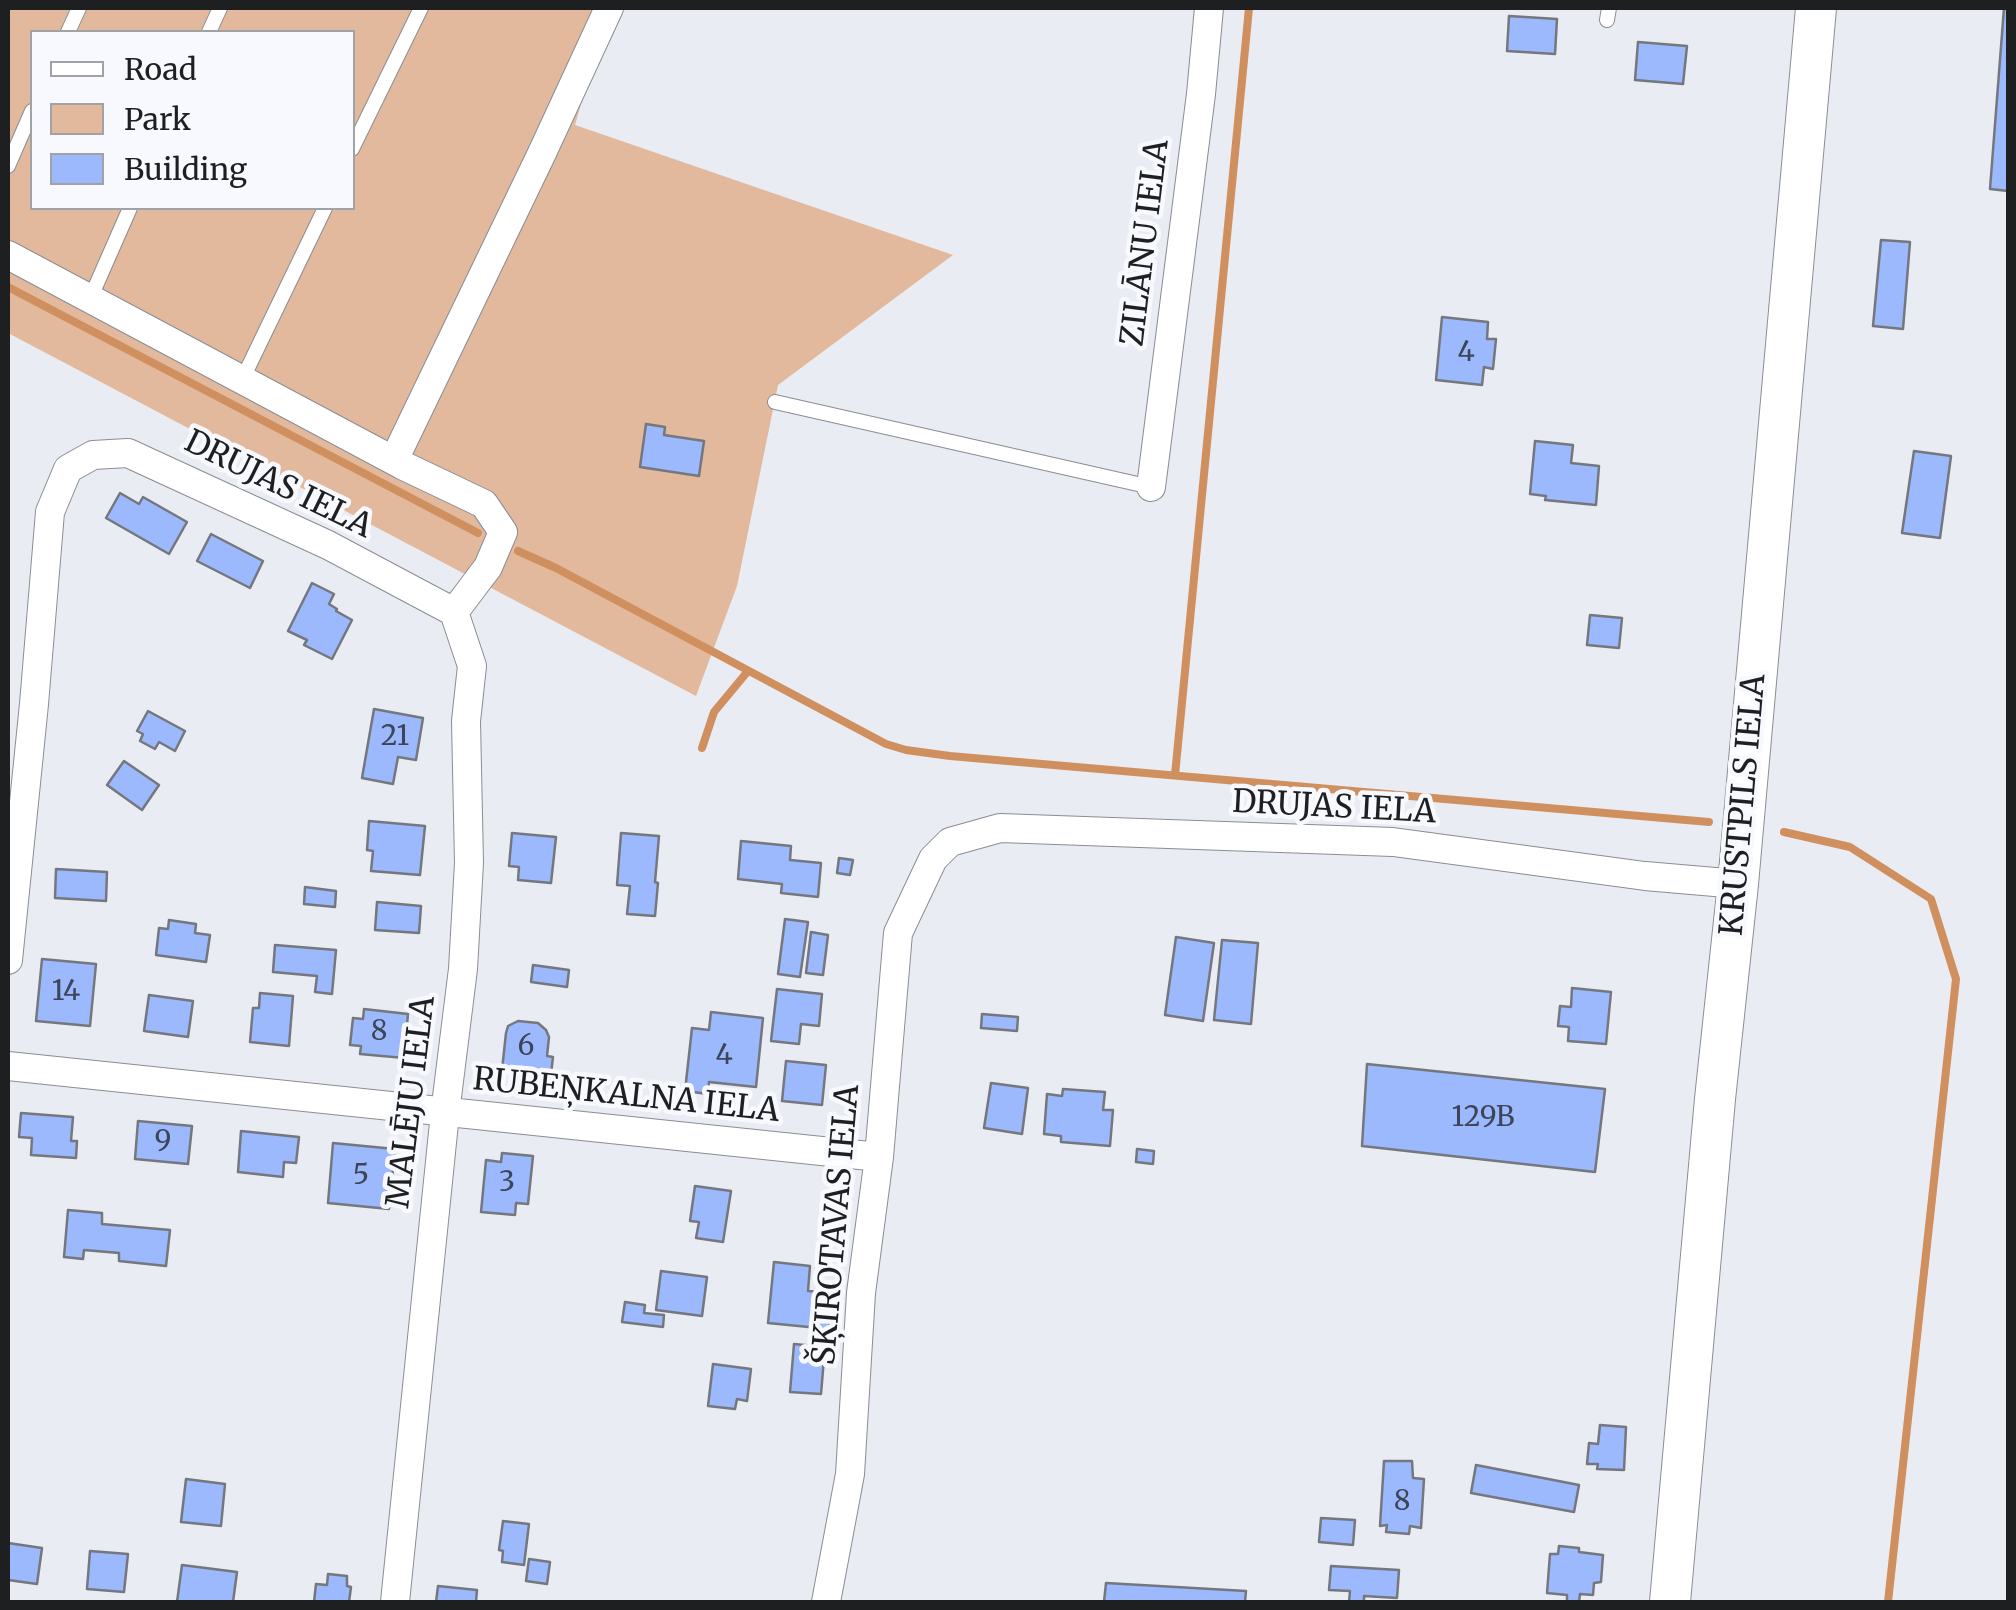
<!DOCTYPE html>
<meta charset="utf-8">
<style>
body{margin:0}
#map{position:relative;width:2016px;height:1610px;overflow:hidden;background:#e9ecf3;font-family:Merriweather,serif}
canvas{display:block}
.frame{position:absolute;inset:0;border:10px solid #1d1f21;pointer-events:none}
.legend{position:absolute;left:30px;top:30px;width:325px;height:180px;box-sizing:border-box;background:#f7f9fe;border:2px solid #a0a2a6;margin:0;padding:12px 18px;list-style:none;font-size:30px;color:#1d1f21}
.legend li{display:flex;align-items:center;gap:20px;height:50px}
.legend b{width:50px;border:2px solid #a0a2a6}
</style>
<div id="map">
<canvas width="2016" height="1610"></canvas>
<div class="frame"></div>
<ul class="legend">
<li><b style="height:12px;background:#fff"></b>Road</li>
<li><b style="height:28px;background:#e2b99c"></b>Park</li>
<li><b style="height:28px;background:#9cb9fd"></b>Building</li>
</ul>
</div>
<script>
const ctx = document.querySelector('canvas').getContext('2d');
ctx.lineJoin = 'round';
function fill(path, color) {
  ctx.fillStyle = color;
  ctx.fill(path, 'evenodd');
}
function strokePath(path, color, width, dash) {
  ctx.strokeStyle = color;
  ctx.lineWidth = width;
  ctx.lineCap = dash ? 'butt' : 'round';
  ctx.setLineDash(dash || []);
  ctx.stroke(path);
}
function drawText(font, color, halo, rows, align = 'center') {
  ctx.font = font + ' Merriweather,serif';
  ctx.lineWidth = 9;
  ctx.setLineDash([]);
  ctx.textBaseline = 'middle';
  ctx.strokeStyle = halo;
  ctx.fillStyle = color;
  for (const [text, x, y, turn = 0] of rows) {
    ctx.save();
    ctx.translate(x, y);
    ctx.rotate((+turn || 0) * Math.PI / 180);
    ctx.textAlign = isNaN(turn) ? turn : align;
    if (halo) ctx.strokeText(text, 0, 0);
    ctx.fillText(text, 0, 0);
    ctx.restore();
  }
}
fill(new Path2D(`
 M 8,8 L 609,8 L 575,125 L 953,255 L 778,385 L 737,586 L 696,696 L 8,333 ZM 32,32 L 352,32 L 352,208 L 32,208 Z`), '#e2b99c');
strokePath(new Path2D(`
 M 8,287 L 478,533
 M 518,551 L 556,568 L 886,744 L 906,750 L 950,756 L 1709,822
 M 702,748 L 714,712 L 748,671
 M 1175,775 C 1201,519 1223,263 1249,8
 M 1784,832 L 1850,847 L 1931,899 L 1956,979 L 1888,1602`), '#d08f5f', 8);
const building = new Path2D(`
 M 2004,8 L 2008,8 L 2008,191 L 1990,189 Z
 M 1509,16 L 1557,19 L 1555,54 L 1507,51 Z
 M 1638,42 L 1687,46 L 1683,84 L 1635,80 Z
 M 1881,240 L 1910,242 L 1903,329 L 1873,326 Z
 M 1442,317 L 1488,322 L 1487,339 L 1496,339 L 1493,369 L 1484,367 L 1482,385 L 1436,380 Z
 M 646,424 L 665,427 L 664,435 L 704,441 L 699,476 L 640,467 Z
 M 1535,441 L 1573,445 L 1571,463 L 1599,466 L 1596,505 L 1545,500 L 1546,496 L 1530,494 Z
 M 1914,451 L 1951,456 L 1940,538 L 1902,533 Z
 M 120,493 L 139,504 L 143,497 L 187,522 L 169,554 L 106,518 Z
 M 211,534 L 263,561 L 250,588 L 197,561 Z
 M 312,583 L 334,594 L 329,604 L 337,609 L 336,611 L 352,620 L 332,659 L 304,645 L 307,640 L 288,631 Z
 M 1590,615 L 1622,618 L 1619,648 L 1587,645 Z
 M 374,709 L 423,718 L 416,760 L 398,757 L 393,784 L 362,778 Z
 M 148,711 L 185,731 L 175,751 L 159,742 L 155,749 L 140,741 L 143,734 L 137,731 Z
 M 124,761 L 159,785 L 142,810 L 107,785 Z
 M 369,821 L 425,826 L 420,875 L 371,871 L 373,851 L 367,850 Z
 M 512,833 L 556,837 L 551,883 L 518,880 L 519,867 L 509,866 Z
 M 621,833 L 659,836 L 655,882 L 658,883 L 655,916 L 627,914 L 630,886 L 617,885 Z
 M 741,841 L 791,846 L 790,860 L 821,863 L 818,897 L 781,893 L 782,884 L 738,879 Z
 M 839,858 L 853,860 L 850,875 L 837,873 Z
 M 56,869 L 107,872 L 106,901 L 55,898 Z
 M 305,887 L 336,891 L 335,907 L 304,904 Z
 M 377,902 L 421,906 L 419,933 L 375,930 Z
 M 785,919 L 808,922 L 800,977 L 778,974 Z
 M 169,920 L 196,924 L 195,933 L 210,935 L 206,962 L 156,955 L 159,928 L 168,929 Z
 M 811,932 L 828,935 L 823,975 L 806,973 Z
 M 1176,937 L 1214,943 L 1203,1021 L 1165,1015 Z
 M 1222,940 L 1258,943 L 1251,1024 L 1214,1020 Z
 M 275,945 L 336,950 L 332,994 L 315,992 L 317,976 L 273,972 Z
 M 42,959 L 96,964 L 90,1026 L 36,1021 Z
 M 533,965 L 569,970 L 567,987 L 531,982 Z
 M 1572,988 L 1611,992 L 1606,1044 L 1568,1041 L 1569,1027 L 1558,1026 L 1560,1006 L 1571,1007 Z
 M 777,989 L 822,994 L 819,1026 L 801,1024 L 799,1044 L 771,1041 Z
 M 260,993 L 293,996 L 289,1046 L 250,1042 L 253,1008 L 259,1008 Z
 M 149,995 L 193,1001 L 188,1037 L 144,1031 Z
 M 364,1009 L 408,1014 L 404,1058 L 360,1054 L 361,1046 L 350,1045 L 353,1018 L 363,1019 Z
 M 711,1012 L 763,1018 L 756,1087 L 709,1082 L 708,1094 L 685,1091 L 692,1028 L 709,1030 Z
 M 982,1014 L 1018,1017 L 1017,1031 L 981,1028 Z
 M 518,1021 L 538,1023 L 546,1030 L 549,1037 L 547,1056 L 553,1057 L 551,1074 L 502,1070 L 506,1033 L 508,1026 Z
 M 786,1061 L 826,1065 L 822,1105 L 782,1101 Z
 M 1367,1064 L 1605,1089 L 1595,1172 L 1362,1146 Z
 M 991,1083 L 1028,1088 L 1022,1134 L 984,1128 Z
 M 1063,1089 L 1105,1092 L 1103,1110 L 1113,1110 L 1110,1146 L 1061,1142 L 1061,1136 L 1044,1134 L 1047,1094 L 1062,1096 Z
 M 21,1113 L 73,1117 L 71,1141 L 77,1141 L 76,1158 L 31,1155 L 32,1138 L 19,1137 Z
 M 138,1121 L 192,1126 L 188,1164 L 135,1159 Z
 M 241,1131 L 299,1137 L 296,1163 L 284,1162 L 283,1177 L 238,1172 Z
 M 333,1143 L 395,1149 L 389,1209 L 328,1203 Z
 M 1137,1149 L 1154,1151 L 1153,1164 L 1136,1162 Z
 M 502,1153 L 533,1156 L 528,1204 L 516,1203 L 515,1215 L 481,1212 L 486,1160 L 501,1162 Z
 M 695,1186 L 731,1191 L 723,1242 L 696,1238 L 699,1222 L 690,1221 Z
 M 68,1210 L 102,1213 L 102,1224 L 170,1230 L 166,1266 L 119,1261 L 119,1253 L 84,1250 L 83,1259 L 64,1257 Z
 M 774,1262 L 810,1266 L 808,1291 L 832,1293 L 829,1329 L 768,1323 Z
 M 661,1271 L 707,1277 L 702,1316 L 656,1310 Z
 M 625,1302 L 645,1305 L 644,1313 L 664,1315 L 663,1327 L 622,1322 Z
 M 794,1344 L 825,1347 L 821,1394 L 790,1392 Z
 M 713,1364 L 751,1369 L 747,1401 L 737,1399 L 735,1409 L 708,1406 Z
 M 1600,1425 L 1626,1427 L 1624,1470 L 1597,1469 L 1598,1464 L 1587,1464 L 1589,1443 L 1598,1444 Z
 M 1384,1461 L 1412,1461 L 1413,1478 L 1424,1479 L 1421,1528 L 1410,1526 L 1409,1534 L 1386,1532 L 1387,1525 L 1380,1526 Z
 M 1476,1465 L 1579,1485 L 1574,1512 L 1471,1493 Z
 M 186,1479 L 225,1484 L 221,1526 L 181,1522 Z
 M 1321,1518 L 1355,1520 L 1353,1545 L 1319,1542 Z
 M 503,1521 L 529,1524 L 524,1565 L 502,1562 L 503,1551 L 499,1550 Z
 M 8,1543 L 42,1548 L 37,1584 L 8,1580 Z
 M 1559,1546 L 1579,1548 L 1579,1552 L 1603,1555 L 1601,1582 L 1594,1583 L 1593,1595 L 1580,1594 L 1579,1602 L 1567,1601 L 1567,1595 L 1547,1593 L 1550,1554 L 1558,1554 Z
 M 90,1551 L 128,1554 L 124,1592 L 87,1589 Z
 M 529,1559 L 550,1562 L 547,1584 L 526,1581 Z
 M 182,1565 L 237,1572 L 233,1602 L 177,1602 Z
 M 1331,1566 L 1399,1570 L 1397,1598 L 1364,1596 L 1364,1602 L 1349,1602 L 1350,1591 L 1329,1590 Z
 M 328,1574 L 347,1576 L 347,1586 L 351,1587 L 349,1602 L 314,1602 L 316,1584 L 327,1585 Z
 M 1106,1583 L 1246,1591 L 1245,1602 L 1104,1602 Z
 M 438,1586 L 477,1590 L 476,1602 L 436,1602 Z`);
fill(building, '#9cb9fd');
strokePath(building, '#74777e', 2.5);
const lane = new Path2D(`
 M 1607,20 L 1609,8
 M 68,32 L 79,8
 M 209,32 L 220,8
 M 352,149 L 421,8
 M 8,166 L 32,111
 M 90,299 L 130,208
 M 242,380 L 325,208
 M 775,402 L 1151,487`);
const street = new Path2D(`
 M 8,255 L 402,465 L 484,504 L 503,532 L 488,567 L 454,612
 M 394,460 L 542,153 L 609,8
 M 1151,487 L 1201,94 L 1209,8
 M 8,960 L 34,704 L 50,512 L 68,469 L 93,455 L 128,453 L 328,545 L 454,612
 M 8,1066 L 879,1157
 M 395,1602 L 445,1113 L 463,969 L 469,863 L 466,721 L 472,666 L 454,612
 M 826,1602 L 850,1474 L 861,1293 L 879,1157 L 898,933 L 933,859 L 950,842 L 1000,828 L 1393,842 L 1645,876 L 1738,884`);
const secondary = new Path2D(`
 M 1670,1602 L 1715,1099 L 1738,884 L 1816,8`);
strokePath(lane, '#8a8d94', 16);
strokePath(street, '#8a8d94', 30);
strokePath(secondary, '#8a8d94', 42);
strokePath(lane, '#fff', 14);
strokePath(street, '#fff', 28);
strokePath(secondary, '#fff', 40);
drawText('28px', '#3d4658', null, [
 ["4",1466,353],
 ["21",395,737],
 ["14",66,992],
 ["8",379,1032],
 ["6",526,1047],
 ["4",724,1056],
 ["129B",1483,1118],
 ["9",163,1142],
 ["5",361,1176],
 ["3",507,1183],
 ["8",1402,1502]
]);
drawText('32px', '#1d1f21', '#f7f9fe', [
 ["ZILĀNU IELA",1146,243,-83],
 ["DRUJAS IELA",278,485,26],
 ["KRUSTPILS IELA",1744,805,-85],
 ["DRUJAS IELA",1334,808,3],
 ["RUBEŅKALNA IELA",626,1096,6],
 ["MALĒJU IELA",412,1102,-83],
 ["ŠĶIROTAVAS IELA",837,1225,-85]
]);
</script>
